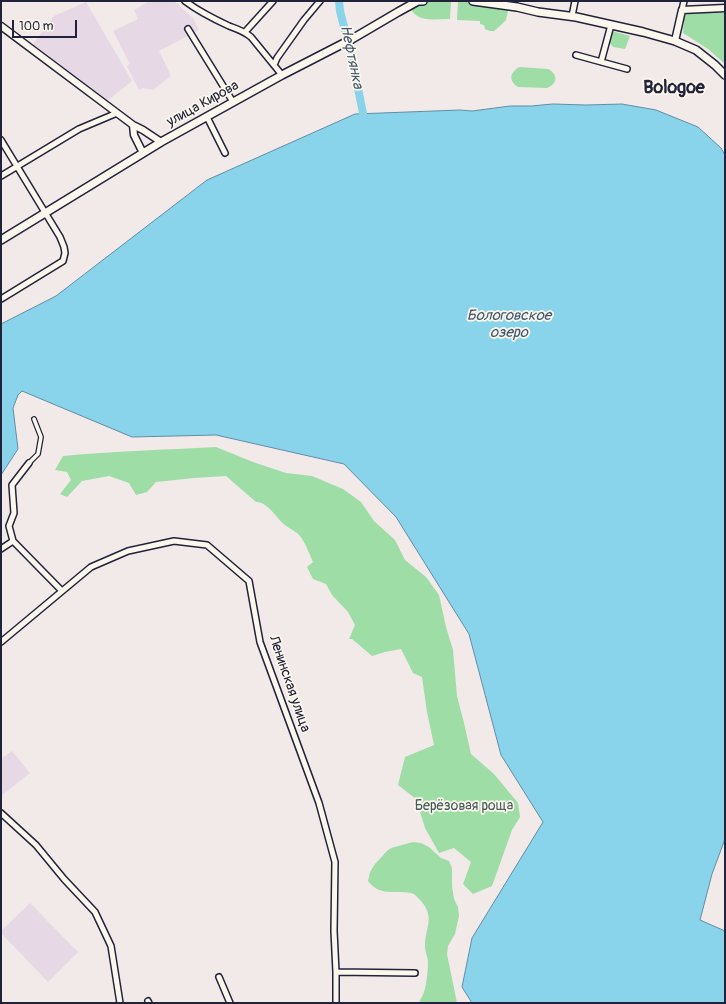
<!DOCTYPE html>
<meta charset="utf-8">
<style>
body{margin:0}
#map{position:relative;width:726px;height:1004px;overflow:hidden;background:#f2e9e9;font-family:Pangolin,sans-serif}
canvas{display:block}
.frame{position:absolute;inset:0;border:2px solid #22223b;pointer-events:none}
.scale{position:absolute;left:12px;top:20px;width:65px;height:18px;box-sizing:border-box;border:2px solid #22223b;border-top:0;padding-left:5px;font-size:12px;line-height:14px;white-space:nowrap;color:#22223b;-webkit-text-stroke:3px #fbf7ec;paint-order:stroke}
</style>
<div id="map">
<canvas width="726" height="1004"></canvas>
<div class="frame"></div>
<div class="scale">100 m</div>
</div>
<script>
const ctx = document.querySelector('canvas').getContext('2d');
ctx.lineJoin = 'round';
function fill(path, color) {
  ctx.fillStyle = color;
  ctx.fill(path, 'evenodd');
}
function strokePath(path, color, width, dash) {
  ctx.strokeStyle = color;
  ctx.lineWidth = width;
  ctx.lineCap = dash ? 'butt' : 'round';
  ctx.setLineDash(dash || []);
  ctx.stroke(path);
}
function drawText(font, color, halo, rows, align = 'center') {
  ctx.font = font + ' Pangolin,sans-serif';
  ctx.lineWidth = 3.5;
  ctx.setLineDash([]);
  ctx.textBaseline = 'middle';
  ctx.strokeStyle = halo;
  ctx.fillStyle = color;
  for (const [text, x, y, turn = 0] of rows) {
    ctx.save();
    ctx.translate(x, y);
    ctx.rotate((+turn || 0) * Math.PI / 180);
    ctx.textAlign = isNaN(turn) ? turn : align;
    if (halo) ctx.strokeText(text, 0, 0);
    ctx.fillText(text, 0, 0);
    ctx.restore();
  }
}
fill(new Path2D(`
 M 150,1 L 174,1 L 193,18 L 199,30 L 159,51 L 171,76 L 153,90 L 143,88 L 139,90 L 127,66 L 130,64 L 113,31 L 138,19 L 134,10 Z
 M 86,2 L 132,81 L 107,101 L 33,44 L 54,16 Z
 M 12,751 L 30,773 L 1,796 L 1,759 Z
 M 30,903 L 78,952 L 48,982 L 1,933 L 1,931 Z`), '#e7d8e5');
fill(new Path2D(`
 M 431,1 L 451,1 L 450,19 C 435,19 418,23 410,8 L 426,2 Z
 M 458,1 L 479,1 L 511,7 L 508,11 L 506,20 L 501,25 L 494,31 L 490,31 L 485,29 L 484,25 L 480,24 L 480,21 L 457,20 Z
 M 684,13 L 725,13 L 725,64 L 708,49 L 683,33 Z
 M 612,31 L 630,36 L 625,49 L 613,47 L 609,42 Z
 M 519,67 L 548,69 C 558,74 558,84 547,88 L 518,87 C 508,80 510,73 519,67 Z
 M 216,447 L 253,462 L 286,473 L 312,476 L 343,489 L 361,502 L 374,521 L 395,540 L 405,560 L 426,577 L 439,595 L 446,627 L 453,650 L 457,696 L 464,723 L 471,754 L 494,774 L 518,803 L 520,817 L 512,830 L 492,886 L 473,894 L 463,884 L 471,862 L 454,848 L 439,853 L 425,828 L 416,799 L 398,785 L 405,757 L 434,745 L 427,712 L 422,677 L 413,673 L 401,649 L 385,652 L 372,656 L 352,639 L 349,639 L 355,625 L 348,612 L 332,595 L 326,584 L 313,579 L 307,567 L 313,562 C 309,553 306,544 300,536 C 296,531 290,529 285,525 C 277,519 267,501 256,502 L 226,476 L 194,478 L 156,482 L 147,492 L 136,495 L 129,483 L 109,476 L 82,481 L 67,497 L 60,494 L 71,480 L 67,472 L 55,470 L 63,456 C 114,451 165,450 216,447 Z
 M 413,842 L 421,843 L 429,847 L 441,858 L 449,861 L 452,868 L 452,886 L 454,899 L 458,907 L 459,916 L 455,934 L 448,946 L 447,954 L 457,1003 L 419,1003 C 420,999 423,996 424,992 C 427,983 428,970 428,961 C 427,956 425,951 425,946 C 425,927 436,917 420,900 C 417,897 415,894 411,893 C 395,890 380,897 368,881 L 370,872 L 375,864 L 387,851 L 391,848 Z`), '#9edda5');
const water = new Path2D(`
 M 553,104 L 586,105 L 622,104 L 656,110 L 698,127 L 721,148 L 725,155 L 725,839 L 712,874 L 700,920 L 725,931 L 725,1003 L 472,1003 L 462,987 L 472,938 L 543,822 L 501,755 L 469,634 L 396,517 L 344,464 L 216,435 L 132,437 L 22,391 L 18,395 L 13,408 L 18,449 L 1,475 L 1,324 L 56,296 L 207,180 L 355,114 L 460,110 L 472,111 L 510,106 L 531,106 Z`);
fill(water, '#8ad4eb');
strokePath(water, '#608da5', 1);
strokePath(new Path2D(`
 M 339,1 L 340,11 L 351,54 L 363,113`), '#8ad4eb', 8);
const pedestrian = new Path2D(`
 M 29,463 L 38,454 L 41,437 L 34,419`);
const minor = new Path2D(`
 M 185,1 C 198,11 214,19 229,26 C 237,29 244,31 251,37 L 282,75
 M 682,10 L 684,1
 M 572,16 L 575,1
 M 188,29 L 233,102
 M 245,32 L 273,1
 M 576,55 L 627,69
 M 601,62 L 611,25
 M 274,65 L 277,58 L 304,20 L 320,1
 M 207,117 L 225,153
 M 1,140 L 60,237 L 64,247 L 65,253 L 63,261 L 1,299
 M 1,176 L 79,129 L 117,113
 M 29,463 L 12,485 L 14,513 L 9,526 L 13,541 L 62,591
 M 1,549 L 13,541
 M 1,642 L 91,567 L 128,551 L 174,541 L 207,545 L 249,581 L 260,642 L 319,803 L 335,862 L 334,931 L 336,972 L 336,1003
 M 1,813 L 36,845 L 64,879 L 95,912 L 111,946 L 120,1003
 M 336,972 L 415,973
 M 219,977 L 230,1003
 M 148,1001 L 149,1003`);
const tertiary = new Path2D(`
 M 1,26 L 133,125 L 143,130 L 161,142
 M 675,41 L 682,10 L 725,8
 M 133,125 L 134,135 L 143,153`);
const secondary = new Path2D(`
 M 473,1 L 517,7 L 538,12 L 576,17 L 643,32 L 675,41 L 696,50 L 715,65 L 725,75
 M 1,240 L 161,142 L 282,75 L 352,39 L 398,12 L 418,1 L 423,1`);
strokePath(pedestrian, '#22223b', 6);
strokePath(minor, '#22223b', 8);
strokePath(tertiary, '#22223b', 9);
strokePath(secondary, '#22223b', 10);
strokePath(pedestrian, '#fbf7ec', 3.5);
strokePath(minor, '#fbf7ec', 5);
strokePath(tertiary, '#fbf7ec', 6);
strokePath(secondary, '#fbf7ec', 7);
drawText('14px', '#22223b', '#fbf7ec', [
 ["улица Кирова",203,104,-29],
 ["Ленинская улица",289,684,71]
]);
drawText('14px', '#475a5b', '#fbf7ec', [
 ["Берёзовая роща",464,806]
]);
drawText('italic 15px', '#415770', '#fbf7ec', [
 ["Нефтянка",351,57,78],
 ["Бологовское",509,316],
 ["озеро",509,333]
]);
drawText('bold 18px', '#22223b', '#fbf7ec', [
 ["Bologoe",674,88]
]);
</script>
